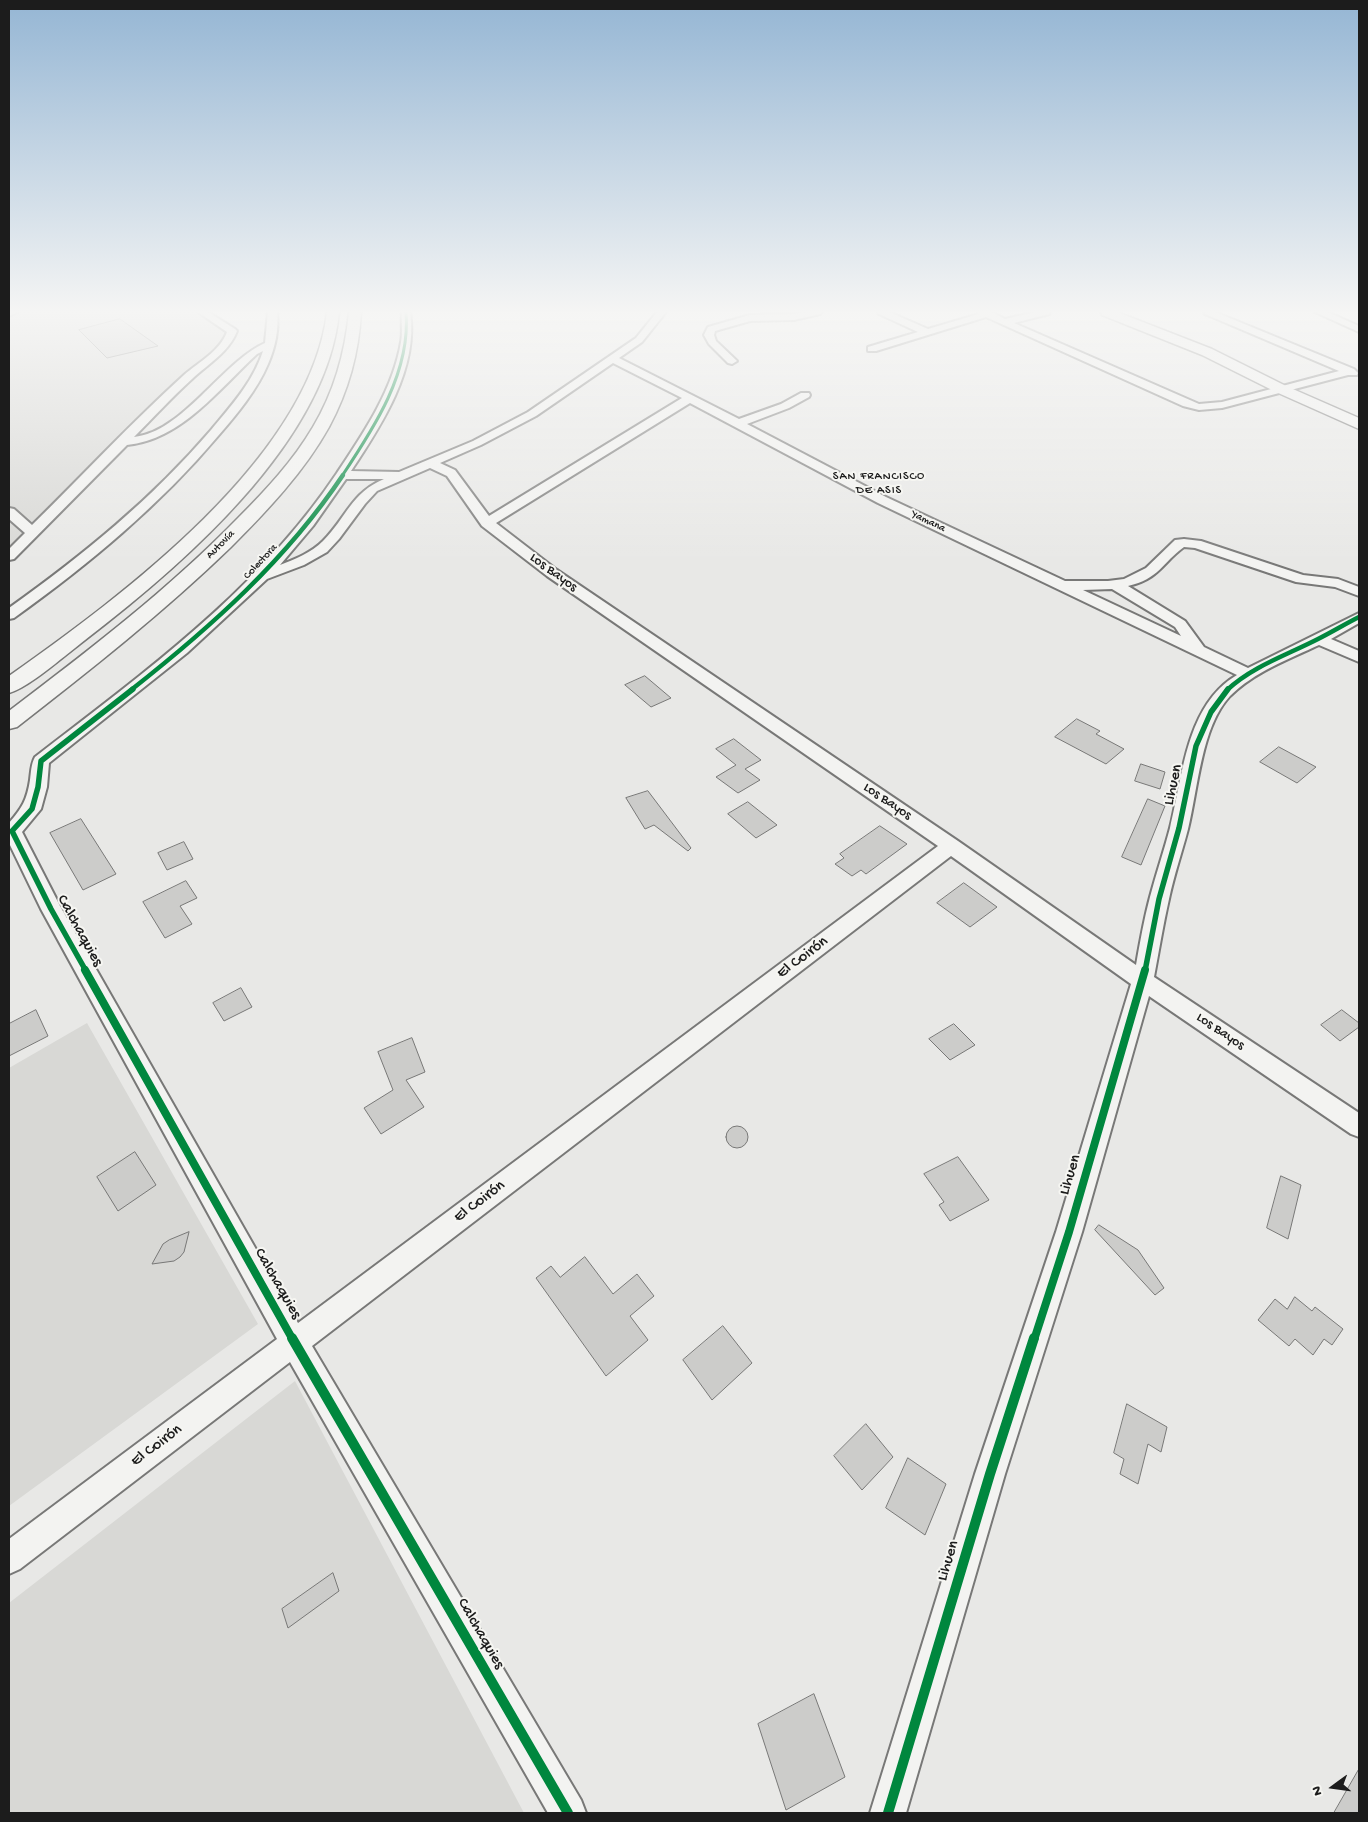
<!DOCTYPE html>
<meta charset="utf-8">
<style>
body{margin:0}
#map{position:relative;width:1368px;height:1822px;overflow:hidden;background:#e8e8e6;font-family:"Gochi Hand",sans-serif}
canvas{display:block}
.frame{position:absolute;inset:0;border:10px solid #1c1c1c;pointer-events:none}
.north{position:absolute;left:1308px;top:1762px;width:50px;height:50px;-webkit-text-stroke:4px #f6f6f2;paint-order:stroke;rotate:256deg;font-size:14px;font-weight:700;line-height:20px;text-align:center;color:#1c1c1c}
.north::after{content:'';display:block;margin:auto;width:18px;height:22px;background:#1c1c1c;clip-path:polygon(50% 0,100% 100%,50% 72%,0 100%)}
</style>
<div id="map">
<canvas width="1368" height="1822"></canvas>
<div class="frame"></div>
<div class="north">N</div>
</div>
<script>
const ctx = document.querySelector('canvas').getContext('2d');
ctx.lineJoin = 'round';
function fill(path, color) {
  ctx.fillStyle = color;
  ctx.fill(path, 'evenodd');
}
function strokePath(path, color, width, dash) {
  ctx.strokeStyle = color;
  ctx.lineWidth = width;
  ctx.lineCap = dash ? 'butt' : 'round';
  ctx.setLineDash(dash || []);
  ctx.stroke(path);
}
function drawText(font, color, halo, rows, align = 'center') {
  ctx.font = font + ' "Gochi Hand",sans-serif';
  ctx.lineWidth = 4;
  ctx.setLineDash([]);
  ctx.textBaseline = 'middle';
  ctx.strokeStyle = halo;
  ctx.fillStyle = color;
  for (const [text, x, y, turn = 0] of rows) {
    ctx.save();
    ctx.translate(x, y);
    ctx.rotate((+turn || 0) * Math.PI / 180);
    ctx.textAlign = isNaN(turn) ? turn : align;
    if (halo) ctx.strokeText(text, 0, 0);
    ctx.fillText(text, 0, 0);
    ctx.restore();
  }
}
fill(new Path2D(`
 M 13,312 L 202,312 L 232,331 L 231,334 L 9,556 L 9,313 Z
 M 87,1023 L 258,1324 L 9,1506 L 9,1068 Z
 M 295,1381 L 524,1813 L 9,1813 L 9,1603 Z`), '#d8d8d5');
const building = new Path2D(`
 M 120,319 L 158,346 L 107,358 L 79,330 Z
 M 645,676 L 671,698 L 651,707 L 625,685 Z
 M 1077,719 L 1100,731 L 1096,734 L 1124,749 L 1106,764 L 1055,737 Z
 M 734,739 L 761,760 L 745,769 L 760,780 L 738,793 L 716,777 L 736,765 L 716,749 Z
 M 1279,747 L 1316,767 L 1297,783 L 1260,762 Z
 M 1141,764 L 1165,772 L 1160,789 L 1135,781 Z
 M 648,791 L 691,848 L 688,851 L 654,825 L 645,829 L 626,798 Z
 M 1148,799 L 1165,806 L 1141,865 L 1122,857 Z
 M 748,802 L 777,825 L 756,838 L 728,814 Z
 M 81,819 L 116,874 L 83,890 L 50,833 Z
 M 880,826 L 907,844 L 866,874 L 861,870 L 852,876 L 835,864 L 844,858 L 840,854 Z
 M 184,842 L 193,859 L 167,870 L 158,853 Z
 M 186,881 L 197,898 L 180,906 L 192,924 L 165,938 L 143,902 Z
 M 964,883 L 997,907 L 970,927 L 937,903 Z
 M 241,988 L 252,1007 L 224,1021 L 213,1003 Z
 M 36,1010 L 48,1036 L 9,1056 L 9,1024 Z
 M 1342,1010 L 1359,1023 L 1359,1027 L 1340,1041 L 1321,1025 Z
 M 954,1024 L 975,1045 L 950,1060 L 929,1039 Z
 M 412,1038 L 425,1072 L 406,1080 L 424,1107 L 381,1134 L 364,1108 L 393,1090 L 378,1052 Z
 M726 1137a11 11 0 1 1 22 0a11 11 0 1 1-22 0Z
 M 135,1152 L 156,1185 L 118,1211 L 97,1177 Z
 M 958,1157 L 989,1200 L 950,1221 L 939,1205 L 944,1202 L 924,1174 Z
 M 1281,1176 L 1301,1185 L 1288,1239 L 1267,1228 Z
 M 1099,1225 L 1138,1250 L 1164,1288 L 1155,1295 L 1095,1230 Z
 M 189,1232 L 184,1252 L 180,1257 L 174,1261 L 152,1264 L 163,1244 L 169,1240 Z
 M 585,1257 L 613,1294 L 637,1274 L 654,1296 L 630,1316 L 648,1340 L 606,1376 L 536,1278 L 551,1266 L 560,1277 Z
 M 1295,1297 L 1312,1311 L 1315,1307 L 1343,1329 L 1332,1345 L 1324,1339 L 1313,1355 L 1295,1339 L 1289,1346 L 1258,1320 L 1275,1299 L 1287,1309 Z
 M 723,1326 L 752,1363 L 712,1400 L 683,1360 Z
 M 1127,1404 L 1167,1427 L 1161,1452 L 1148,1444 L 1138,1484 L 1120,1474 L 1124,1459 L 1114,1453 Z
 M 866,1424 L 893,1457 L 862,1490 L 834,1456 Z
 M 908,1458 L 946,1484 L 925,1535 L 886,1508 Z
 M 333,1573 L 339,1591 L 288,1628 L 282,1609 Z
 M 814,1694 L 845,1777 L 786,1810 L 758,1724 Z
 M 1359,1769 L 1359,1813 L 1334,1813 Z`);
fill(building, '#ccccca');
strokePath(building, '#787877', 1);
const street = new Path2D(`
 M 9,312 L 18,312 L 9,316 Z
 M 198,312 L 208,312 L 235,329 L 237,331 C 229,352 208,364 192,379 C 172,397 153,418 134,437 C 183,432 221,363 265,343 L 268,312 L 277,312 C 279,329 275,348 268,364 C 257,390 237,414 218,436 C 159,506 89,564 14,618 L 9,619 L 9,608 C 82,556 152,499 211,430 C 231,406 253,382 263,351 L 257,354 C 219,389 181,440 127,445 L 14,559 L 9,560 L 9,549 L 25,533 L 9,519 L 9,508 L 14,509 L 32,525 C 83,475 131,423 184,375 C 199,362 220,351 227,332 Z
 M 402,312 L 410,312 C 419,368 381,426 351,471 L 399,472 L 473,441 L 528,412 L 636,338 L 657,312 L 666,312 L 642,342 L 619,358 L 739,419 L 781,404 L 801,393 L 809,393 L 810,395 L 809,397 L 789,408 L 747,424 L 886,497 L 1065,581 L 1108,581 L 1124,579 L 1146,568 L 1175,540 L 1184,539 L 1201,541 L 1303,575 L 1338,579 L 1359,587 L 1359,596 L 1335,587 L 1296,582 L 1195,548 L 1184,547 C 1162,563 1159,579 1128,586 L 1185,621 L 1204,647 L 1248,668 L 1359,613 L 1359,623 L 1331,639 L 1359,651 L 1359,662 L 1319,645 C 1289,659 1254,672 1230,696 C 1201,727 1198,789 1188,829 C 1182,852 1174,875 1169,899 C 1163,925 1159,951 1154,977 L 1359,1113 L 1359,1137 L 1351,1134 L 1149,996 L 1082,1232 L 1005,1474 L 906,1813 L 870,1813 L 975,1474 L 1056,1232 L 1131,984 L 951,856 L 312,1346 L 581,1800 L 586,1813 L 548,1813 L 290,1362 L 20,1569 L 9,1574 L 9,1539 L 277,1339 L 41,909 L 9,843 L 9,823 C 22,808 27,800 30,780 C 31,773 31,764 35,757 C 145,672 259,590 337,473 C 363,434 393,390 401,342 C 403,332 401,322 402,312 ZM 613,363 L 682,398 L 489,516 L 455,470 L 440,463 L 481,445 L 536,416 ZM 690,403 L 878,503 L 1237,675 C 1186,705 1183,776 1170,828 C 1164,851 1156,874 1150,897 C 1144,919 1140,942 1136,965 L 958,841 L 557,570 L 496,523 ZM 430,468 L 447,476 L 482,526 L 547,576 L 938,846 L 298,1323 L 60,906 L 22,832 L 41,809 L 47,787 L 49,763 L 187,653 L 267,579 L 304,565 L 327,552 L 339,539 L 365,504 L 377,491 ZM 346,479 L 384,479 C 351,493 347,517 323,541 C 311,553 295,559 280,565 L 313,526 ZM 1112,589 L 1175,627 L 1181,636 L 1083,590 Z
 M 806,312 L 822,312 L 820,314 L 794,320 L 750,321 L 715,331 L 714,335 L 716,341 L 737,361 L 732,364 L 728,363 L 709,344 L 704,335 L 708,327 L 750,315 L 794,314 Z
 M 878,312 L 889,312 L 928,329 L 979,314 L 978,312 L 991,312 L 1005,319 L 1036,312 L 1050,312 L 1049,314 L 1014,323 L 1199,404 L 1222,402 L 1339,371 L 1205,314 L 1204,312 L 1215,312 L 1354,369 L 1358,373 L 1357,375 L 1348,375 L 1222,408 L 1199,410 L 1183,406 L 986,317 L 876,351 L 868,351 L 868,347 L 918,332 L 879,314 Z
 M 1315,312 L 1327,312 L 1359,326 L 1359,332 Z`);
const secondary = new Path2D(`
 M 327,312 L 339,312 C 327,443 178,569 80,644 C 63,657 28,688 9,693 L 9,676 C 121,597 310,458 327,312 Z
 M 349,312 L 361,312 C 359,353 348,392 329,427 C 304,472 267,511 231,547 C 164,612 90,670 17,727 L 9,729 L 9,711 C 88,651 168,590 238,518 C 266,490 293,461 313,427 C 334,392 345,353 349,312 Z
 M 1101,312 L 1117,312 L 1212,349 L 1286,386 L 1359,418 L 1359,429 L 1276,392 L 1202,355 L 1102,315 Z`);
strokePath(street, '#787877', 4);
strokePath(secondary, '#787877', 3);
fill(street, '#f3f3f1');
fill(secondary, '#f3f3f1');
strokePath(new Path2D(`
 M 342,476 C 374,428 411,372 406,312`), '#00873e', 3);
strokePath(new Path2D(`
 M 131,690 C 211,627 286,560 343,475
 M 1227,690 C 1253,666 1287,655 1318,639 C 1332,632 1345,624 1359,617`), '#00873e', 4.5);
strokePath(new Path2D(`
 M 86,971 L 51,909 L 12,831 L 32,809 L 38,787 L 41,761 L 133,689
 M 1145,971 L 1159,899 L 1179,828 L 1196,746 L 1211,712 L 1228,689`), '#00873e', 5.5);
strokePath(new Path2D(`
 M 85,970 L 293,1340
 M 1034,1340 L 1069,1232 L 1145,970`), '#00873e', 8);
strokePath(new Path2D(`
 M 292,1338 L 568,1813
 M 888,1813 L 990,1474 L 1034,1338`), '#00873e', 10);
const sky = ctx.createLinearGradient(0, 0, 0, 567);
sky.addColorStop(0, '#95b6d4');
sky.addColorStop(0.55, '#f5f5f4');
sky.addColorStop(1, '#f5f5f400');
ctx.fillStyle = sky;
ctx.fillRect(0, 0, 1368, 567);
drawText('11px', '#1c1c1c', '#f6f6f2', [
 ["Yamana",928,522,26],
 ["Autovía",221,545,-45],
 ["Colectora",261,562,-47]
]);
ctx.letterSpacing = '1px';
drawText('12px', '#1c1c1c', '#f6f6f2', [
 ["SAN FRANCISCO",879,477],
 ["DE ASIS",879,491]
]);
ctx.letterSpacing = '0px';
drawText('14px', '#1c1c1c', '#f6f6f2', [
 ["Los Bayos",553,573,36],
 ["Los Bayos",887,802,34],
 ["Los Bayos",1220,1032,34]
]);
drawText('16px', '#1c1c1c', '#f6f6f2', [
 ["Lihuen",1174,785,-78],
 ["Calchaquies",79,931,61],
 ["El Coirón",803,958,-37],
 ["Lihuen",1071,1175,-73],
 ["El Coirón",480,1202,-37],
 ["Calchaquies",277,1284,60],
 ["El Coirón",157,1446,-37],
 ["Lihuen",949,1561,-73],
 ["Calchaquies",480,1634,60]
]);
</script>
